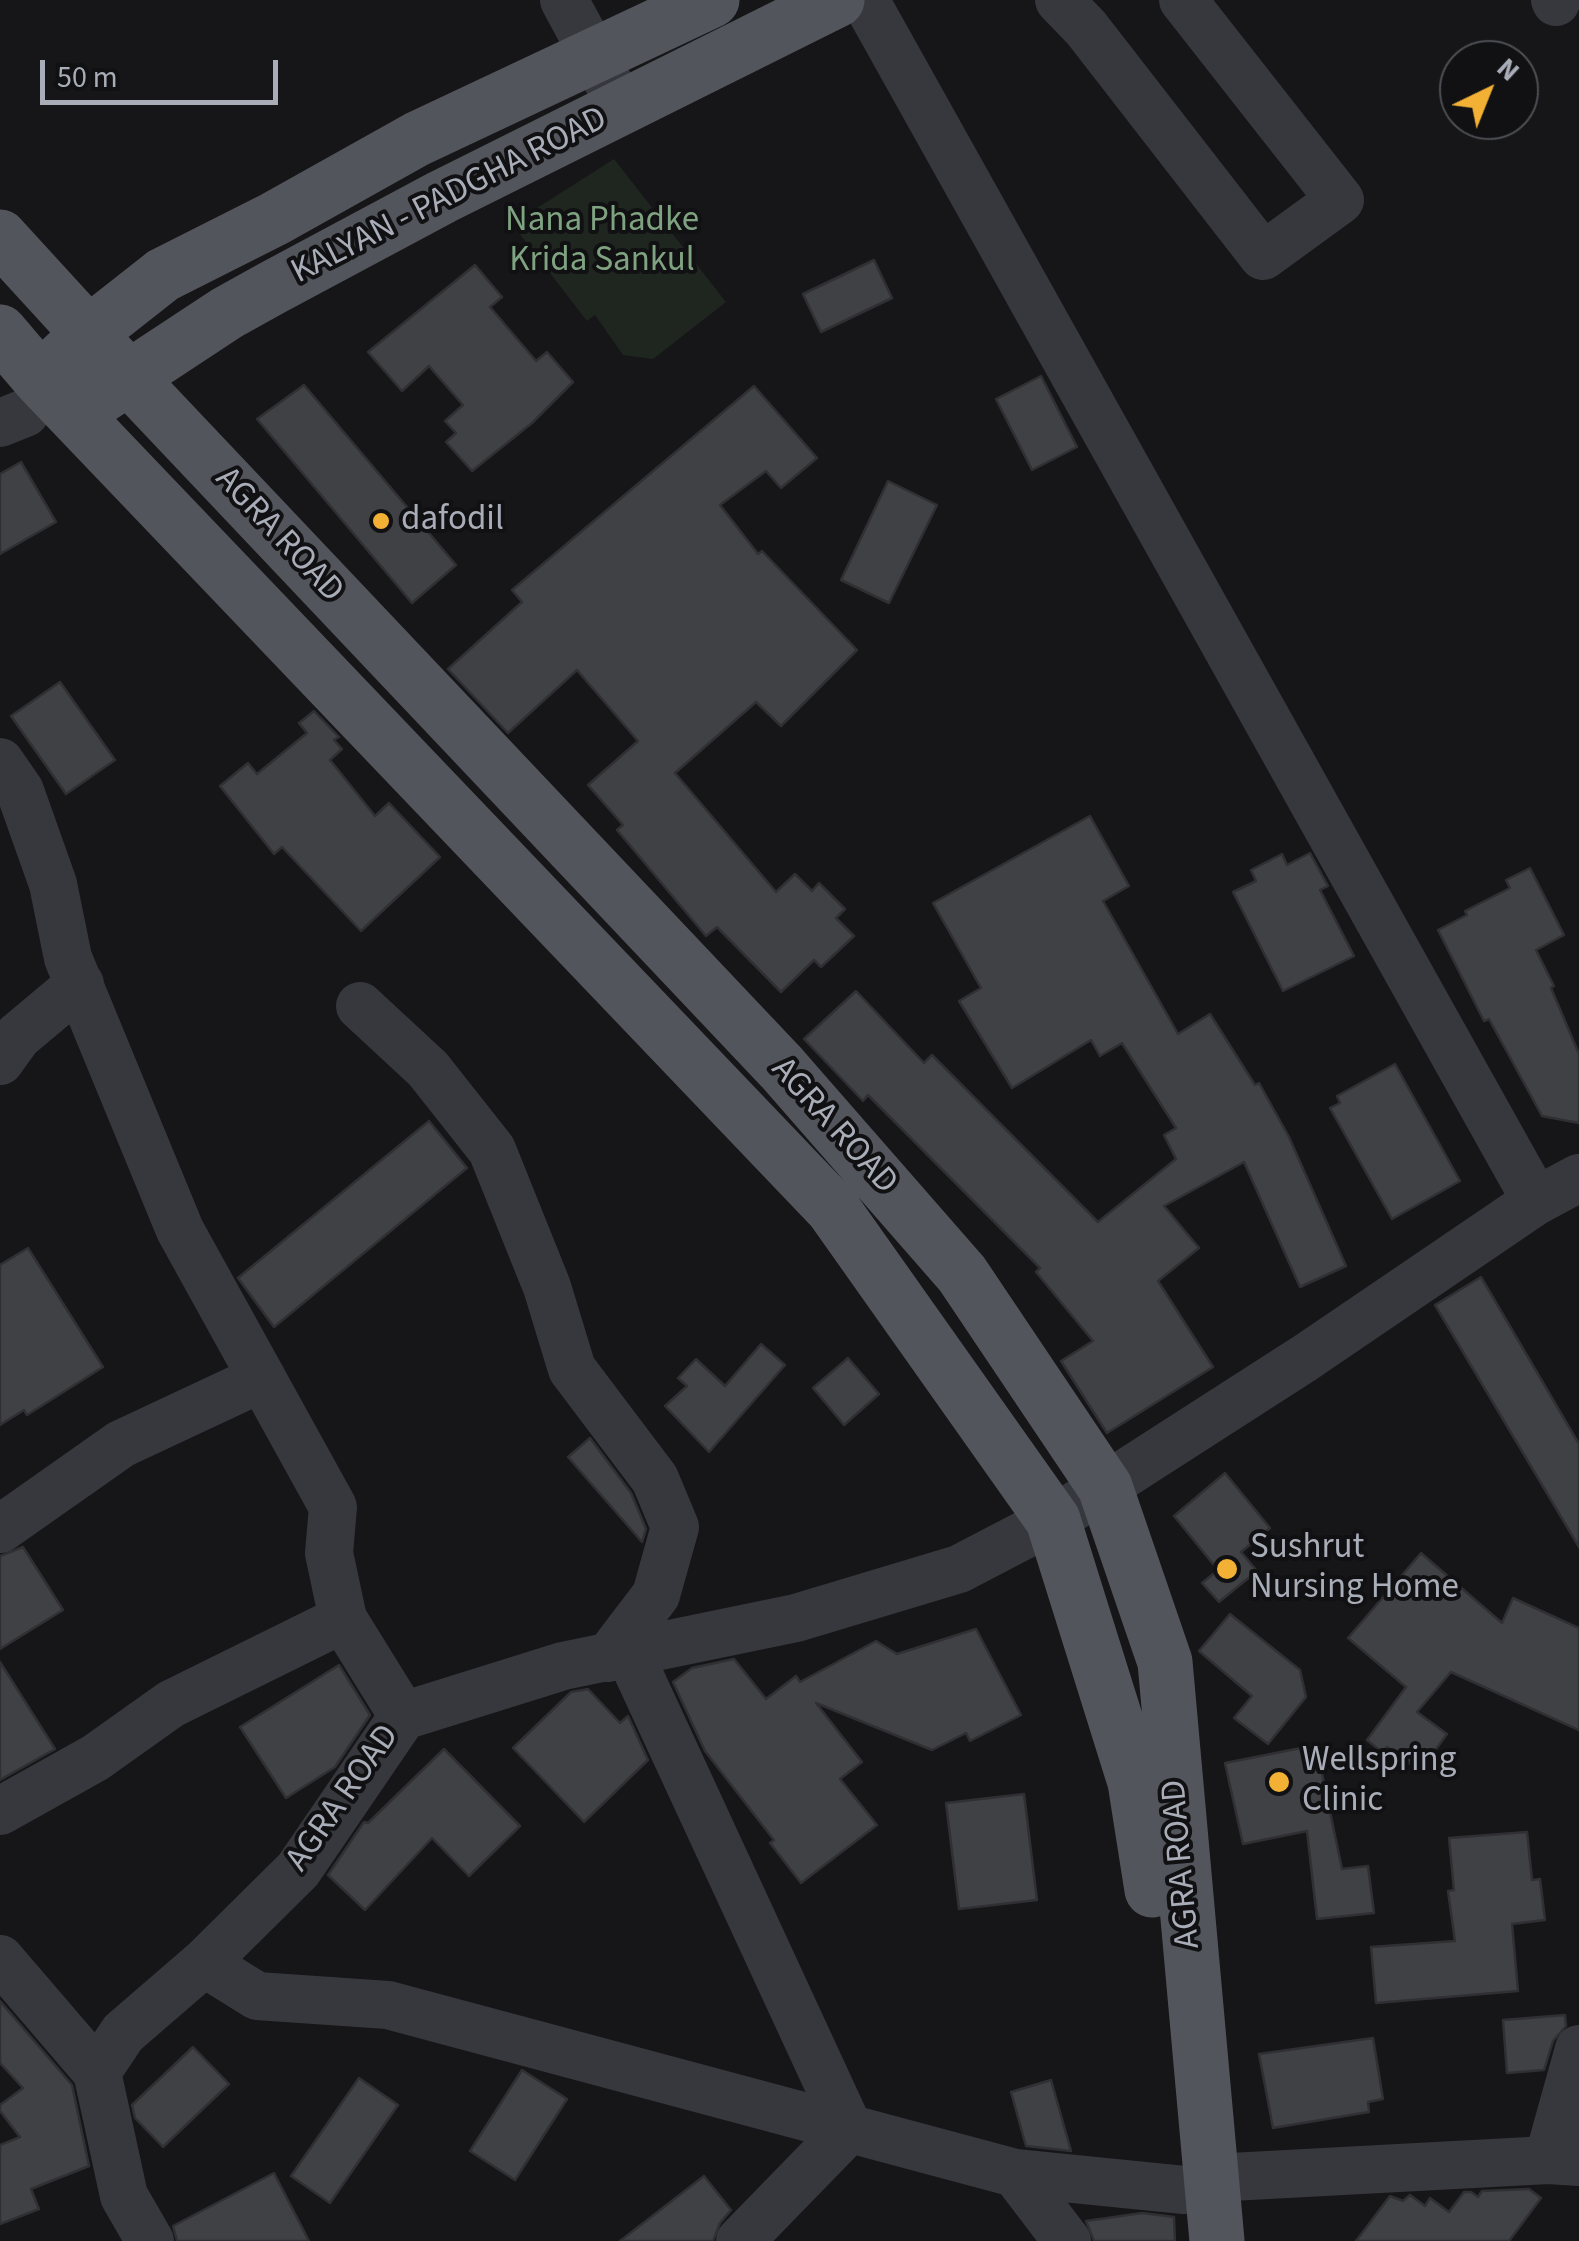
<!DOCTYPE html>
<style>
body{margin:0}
#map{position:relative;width:1579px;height:2241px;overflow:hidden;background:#161618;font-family:"Source Sans 3",sans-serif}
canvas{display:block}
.north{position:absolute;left:1439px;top:40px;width:100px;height:100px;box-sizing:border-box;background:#111113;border:2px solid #4d4f55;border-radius:50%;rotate:43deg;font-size:28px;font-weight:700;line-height:40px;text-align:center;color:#a8adb8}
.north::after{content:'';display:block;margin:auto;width:35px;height:45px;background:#f2b134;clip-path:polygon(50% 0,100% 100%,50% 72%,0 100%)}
.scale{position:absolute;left:40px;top:60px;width:238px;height:45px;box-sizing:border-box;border:5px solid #a8adb8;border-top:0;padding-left:12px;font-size:30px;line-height:35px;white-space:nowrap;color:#a8adb8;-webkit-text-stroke:8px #111113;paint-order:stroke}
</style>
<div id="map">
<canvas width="1579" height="2241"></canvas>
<div class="north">N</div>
<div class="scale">50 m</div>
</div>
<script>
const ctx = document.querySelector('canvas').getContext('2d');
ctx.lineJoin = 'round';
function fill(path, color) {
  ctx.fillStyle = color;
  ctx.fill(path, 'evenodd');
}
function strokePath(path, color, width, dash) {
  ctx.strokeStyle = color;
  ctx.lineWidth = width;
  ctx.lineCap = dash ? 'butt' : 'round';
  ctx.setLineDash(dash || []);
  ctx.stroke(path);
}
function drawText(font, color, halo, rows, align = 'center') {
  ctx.font = font + ' "Source Sans 3",sans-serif';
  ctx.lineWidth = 8;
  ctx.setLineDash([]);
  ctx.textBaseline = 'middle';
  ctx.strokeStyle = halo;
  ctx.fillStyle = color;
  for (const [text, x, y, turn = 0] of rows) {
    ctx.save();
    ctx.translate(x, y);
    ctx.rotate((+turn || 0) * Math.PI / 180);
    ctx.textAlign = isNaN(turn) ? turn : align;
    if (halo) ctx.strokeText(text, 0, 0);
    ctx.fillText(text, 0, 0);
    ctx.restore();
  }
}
fill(new Path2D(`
 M 614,159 L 726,302 L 653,359 L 623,355 L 595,315 L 587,321 L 512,224 Z`), '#1e261f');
const building = new Path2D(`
 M 874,260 L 892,298 L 821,332 L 803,294 Z
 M 475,265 L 502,297 L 490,307 L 536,361 L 547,352 L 573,382 L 532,423 L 472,471 L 446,442 L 456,433 L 445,421 L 463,405 L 429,366 L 402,391 L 368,352 Z
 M 1041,376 L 1077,447 L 1032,470 L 996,399 Z
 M 304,385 L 456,565 L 412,603 L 257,419 Z
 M 754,386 L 817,458 L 781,488 L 766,471 L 720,505 L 758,554 L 762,551 L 857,650 L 781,726 L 756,702 L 675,773 L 776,892 L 795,874 L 812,891 L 819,883 L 845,909 L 836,918 L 854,936 L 821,967 L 814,960 L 781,992 L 717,927 L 706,936 L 617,830 L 623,825 L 588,785 L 638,741 L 577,670 L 508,733 L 448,669 L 522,602 L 512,590 Z
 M 21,462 L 56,522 L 0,554 L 0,474 Z
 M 888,481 L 937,505 L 889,603 L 841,580 Z
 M 60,682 L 115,760 L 66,794 L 11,716 Z
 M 314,711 L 339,737 L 334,740 L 342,749 L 330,760 L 375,816 L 389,803 L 440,857 L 361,931 L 282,847 L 274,854 L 220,786 L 248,763 L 257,774 L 307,733 L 299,723 Z
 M 1090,816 L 1129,886 L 1103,901 L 1178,1034 L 1210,1014 L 1255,1085 L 1259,1083 L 1289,1137 L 1346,1266 L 1300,1287 L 1244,1162 L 1164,1206 L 1199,1248 L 1158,1281 L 1213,1367 L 1107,1433 L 1061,1361 L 1093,1341 L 1036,1272 L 1040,1268 L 868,1095 L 863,1101 L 804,1039 L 856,991 L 924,1063 L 932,1055 L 1098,1222 L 1176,1159 L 1164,1135 L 1176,1128 L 1122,1043 L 1100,1056 L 1091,1040 L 1012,1088 L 959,1001 L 981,988 L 933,903 Z
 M 1310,853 L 1328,886 L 1320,890 L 1354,956 L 1283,991 L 1233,892 L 1256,881 L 1251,870 L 1282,854 L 1287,865 Z
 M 1530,868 L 1564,935 L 1536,950 L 1554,986 L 1551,988 L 1579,1054 L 1579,1123 L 1542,1116 L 1489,1019 L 1484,1021 L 1438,930 L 1467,915 L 1465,911 L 1510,888 L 1506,880 Z
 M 1395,1064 L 1460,1181 L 1392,1219 L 1330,1108 L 1340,1103 L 1337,1096 Z
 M 429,1121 L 467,1168 L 274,1327 L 238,1278 Z
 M 28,1248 L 103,1367 L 27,1415 L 24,1410 L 0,1425 L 0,1265 Z
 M 1481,1277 L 1579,1444 L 1579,1547 L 1435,1305 Z
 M 761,1344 L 785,1365 L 709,1452 L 665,1406 L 687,1386 L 678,1378 L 696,1359 L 725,1386 Z
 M 848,1358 L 879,1394 L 844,1425 L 813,1388 Z
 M 590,1438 L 631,1493 L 646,1529 L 642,1542 L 568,1457 Z
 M 1225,1473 L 1270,1528 L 1241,1552 L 1257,1571 L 1219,1602 L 1202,1583 L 1218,1570 L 1174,1516 Z
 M 23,1547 L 63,1610 L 0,1649 L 0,1556 Z
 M 1421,1553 L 1502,1623 L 1513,1598 L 1579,1628 L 1579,1730 L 1451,1672 L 1417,1712 L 1447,1734 L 1420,1771 L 1387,1747 L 1382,1752 L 1367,1740 L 1406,1687 L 1348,1638 Z
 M 1230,1614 L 1300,1670 L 1306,1697 L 1268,1744 L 1234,1718 L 1252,1696 L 1199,1651 Z
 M 976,1629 L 1021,1715 L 970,1741 L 966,1733 L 932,1750 L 816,1703 L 862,1762 L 840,1779 L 877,1825 L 801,1883 L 770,1843 L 774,1840 L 705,1751 L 673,1682 L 692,1668 L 734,1659 L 766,1699 L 796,1676 L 800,1682 L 876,1641 L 897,1654 Z
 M 0,1662 L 55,1749 L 0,1780 Z
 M 339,1665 L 370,1715 L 335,1767 L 286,1798 L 240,1727 Z
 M 588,1689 L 620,1723 L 628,1716 L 648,1760 L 584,1822 L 513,1748 L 571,1692 Z
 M 1316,1745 L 1342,1869 L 1368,1866 L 1374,1913 L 1317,1919 L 1307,1831 L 1243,1844 L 1225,1763 Z
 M 444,1749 L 520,1826 L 469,1876 L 432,1838 L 365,1910 L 328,1875 L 364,1822 L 368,1823 Z
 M 1024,1794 L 1037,1900 L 959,1909 L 946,1803 Z
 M 1527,1832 L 1532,1880 L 1540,1879 L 1545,1920 L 1512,1924 L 1518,1991 L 1376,2003 L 1371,1947 L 1455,1941 L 1448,1891 L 1454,1890 L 1449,1838 Z
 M 0,2001 L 72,2085 L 89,2166 L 31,2189 L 39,2209 L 0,2224 L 0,2145 L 20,2137 L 0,2111 L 0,2105 L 23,2088 L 0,2063 Z
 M 1565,2015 L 1566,2026 L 1553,2041 L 1544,2070 L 1507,2073 L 1503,2020 Z
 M 1373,2038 L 1383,2099 L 1368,2102 L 1369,2112 L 1273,2128 L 1259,2054 Z
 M 193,2047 L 229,2084 L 163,2147 L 135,2118 L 132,2105 Z
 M 522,2070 L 567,2099 L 515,2180 L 470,2151 Z
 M 359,2078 L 398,2105 L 330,2203 L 291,2176 Z
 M 1051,2080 L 1071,2151 L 1026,2146 L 1011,2092 Z
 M 274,2173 L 309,2241 L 177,2241 L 173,2226 Z
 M 704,2176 L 731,2210 L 720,2223 L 713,2241 L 620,2241 Z
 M 1529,2189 L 1541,2198 L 1509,2241 L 1356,2241 L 1390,2196 L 1403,2201 L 1410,2195 L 1425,2206 L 1430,2198 L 1449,2212 L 1464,2192 L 1471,2192 L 1478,2197 L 1482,2191 Z
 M 1142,2213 L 1174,2217 L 1175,2241 L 1094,2241 L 1086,2221 Z`);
fill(building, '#404145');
strokePath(building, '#303034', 2.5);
strokePath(new Path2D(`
 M 564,0 L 612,89
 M 865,0 L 1536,1201
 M 1059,0 L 1086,28 L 1263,256 L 1340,200 L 1183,0
 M 1555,0 L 1556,2
 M 0,423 L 25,413
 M 0,762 L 20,791 L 53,884 L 68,958 L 180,1230 L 333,1507 L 329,1553 L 343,1619 L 403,1716
 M 360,1006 L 428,1069 L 492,1150 L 547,1287 L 572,1369 L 655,1479 L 675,1527 L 656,1595 L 608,1658
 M 0,1061 L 18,1036 L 80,984
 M 0,1529 L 121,1444 L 262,1378
 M 629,1653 L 849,2129 L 740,2241
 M 403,1716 L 563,1666 L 796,1618 L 959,1569 L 1053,1520 L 1305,1358 L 1536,1201 L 1579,1178
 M 0,1811 L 95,1758 L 171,1704 L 343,1619
 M 0,1959 L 97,2072 L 124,2196 L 150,2241
 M 204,1963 L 257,1996 L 388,2005 L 1015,2173 L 1184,2190
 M 97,2072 L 123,2033 L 204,1963 L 298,1870 L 403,1716
 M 1548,2160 L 1579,2049
 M 1015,2173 L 1067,2241
 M 1212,2178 L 1548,2160 L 1579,2162`), '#37383d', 48);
strokePath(new Path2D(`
 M 0,237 L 129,378 L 782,1068 L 962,1274 L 1105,1487 L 1165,1662 L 1217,2241
 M 0,332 L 40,379 L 833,1209 L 1053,1520 L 1135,1782 L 1152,1890
 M 61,360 L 88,334 L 163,275 L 274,219 L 417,139 L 712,0
 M 101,396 L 227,313 L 272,288 L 442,197 L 837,0`), '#53555c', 55);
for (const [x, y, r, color] of [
 [381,521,10,"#f2b134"],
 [1227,1569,12,"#f2b134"],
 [1279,1782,12,"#f2b134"]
]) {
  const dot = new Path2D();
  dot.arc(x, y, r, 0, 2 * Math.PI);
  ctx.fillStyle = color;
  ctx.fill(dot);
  strokePath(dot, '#111113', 4);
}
drawText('35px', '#a8adb8', '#111113', [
 ["KALYAN - PADGHA ROAD",450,197,-27],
 ["AGRA ROAD",278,536,47],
 ["AGRA ROAD",833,1127,48],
 ["AGRA ROAD",344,1799,-55],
 ["AGRA ROAD",1183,1864,-95]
]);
drawText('35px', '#7fa381', '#111113', [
 ["Nana Phadke",602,222],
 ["Krida Sankul",602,262]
]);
drawText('35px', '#a8adb8', '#111113', [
 ["dafodil",401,521],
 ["Sushrut",1250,1549],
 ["Nursing Home",1250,1589],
 ["Wellspring",1302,1762],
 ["Clinic",1302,1802]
], 'left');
</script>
